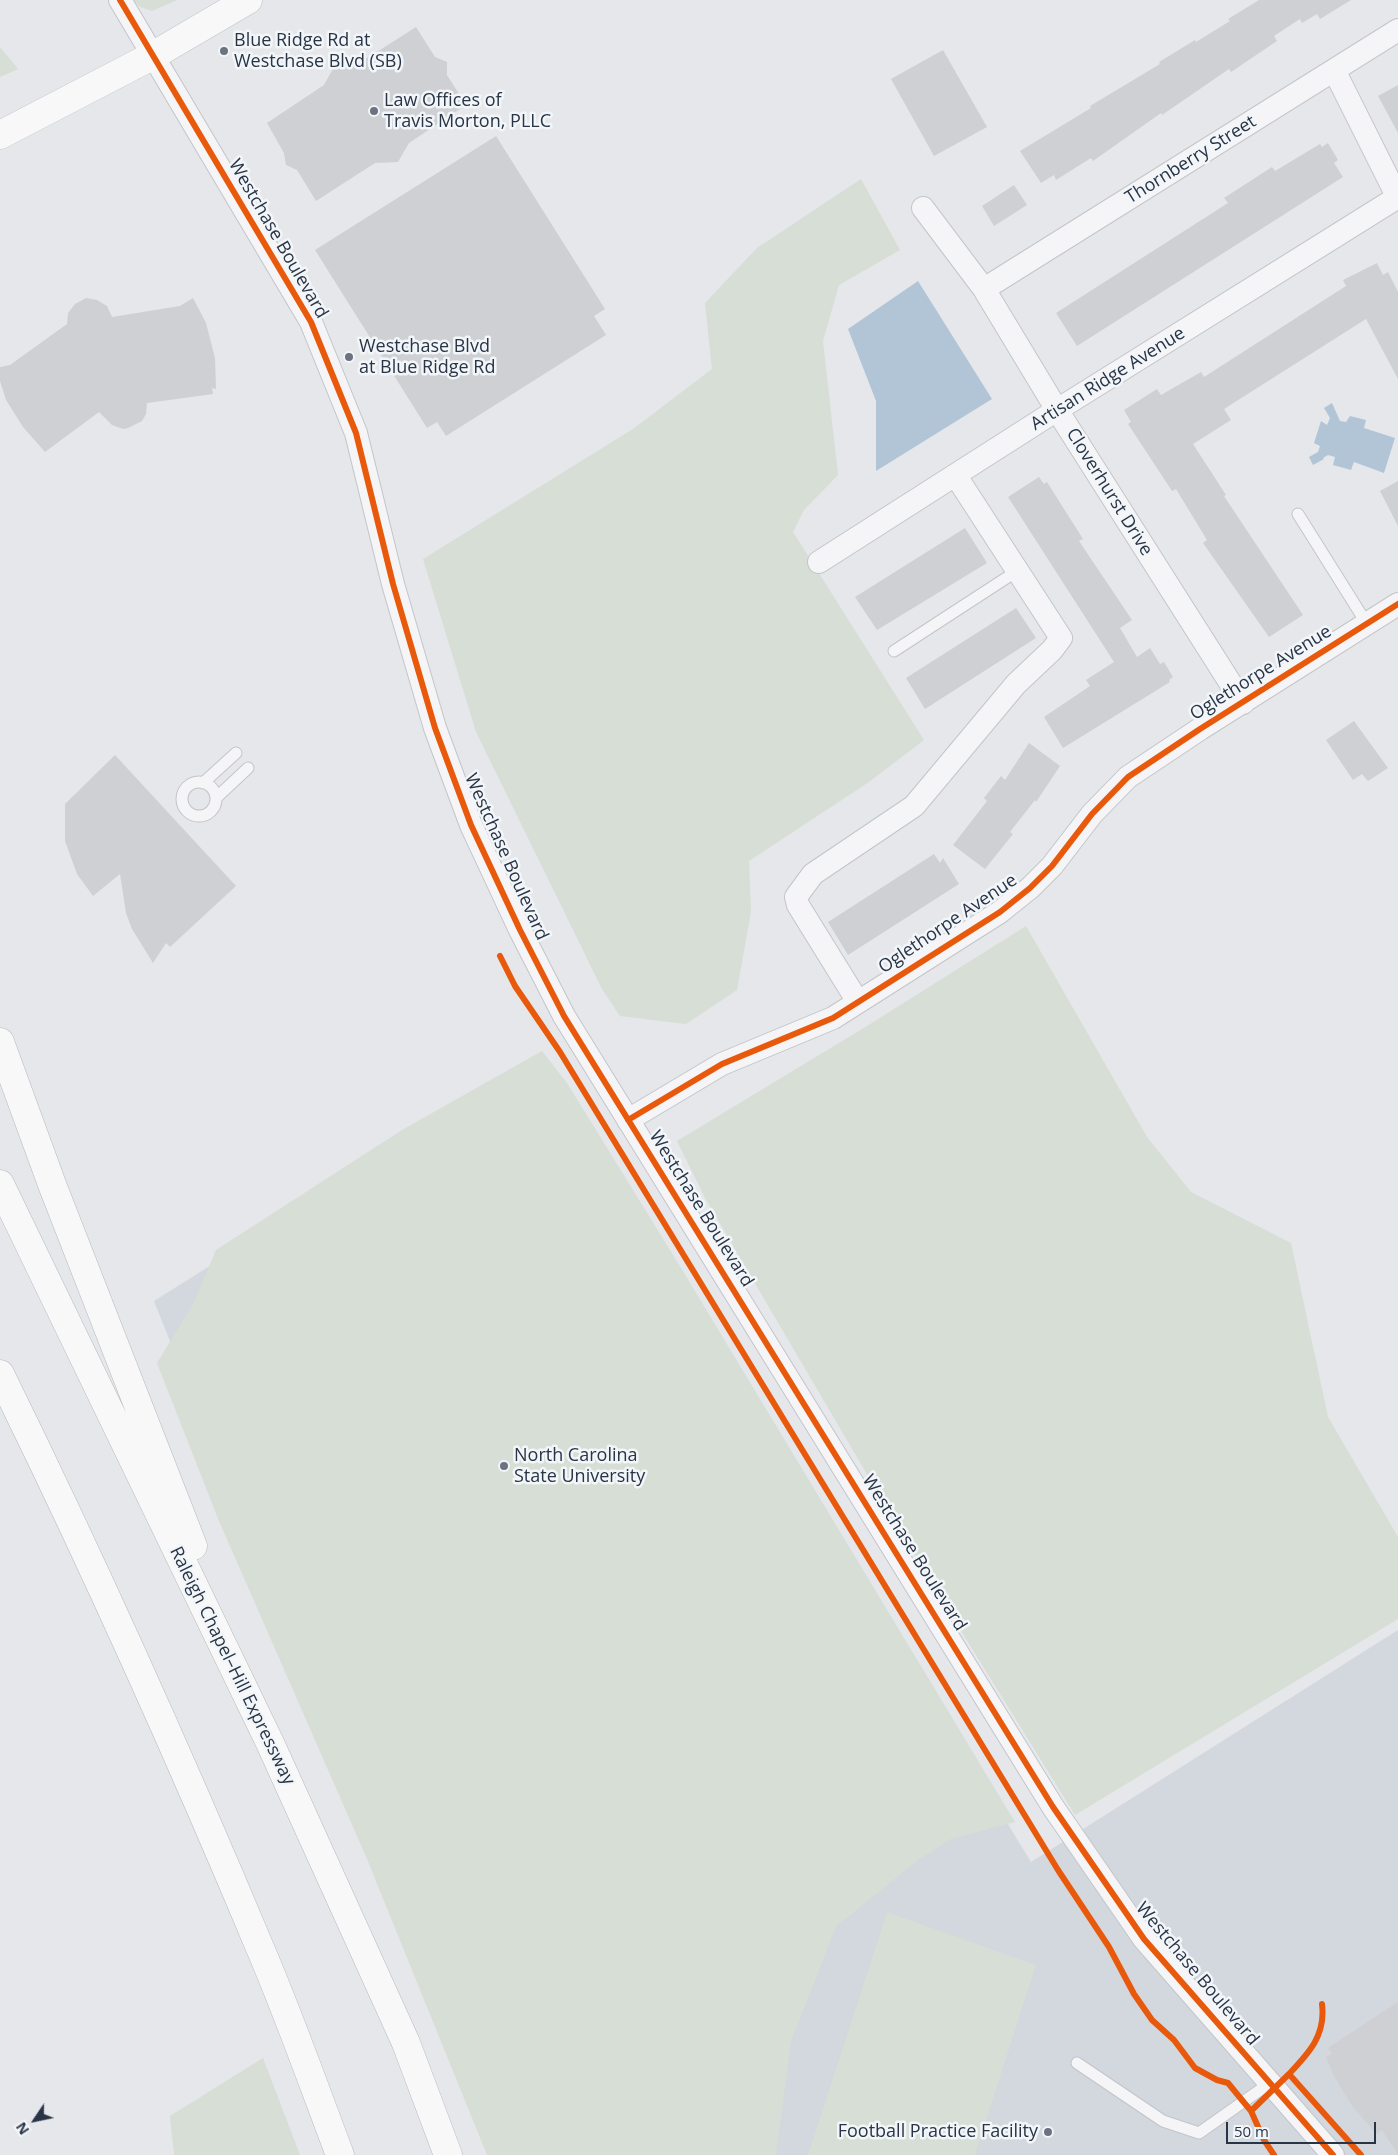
<!DOCTYPE html>
<meta charset="utf-8">
<style>
body{margin:0}
#map{position:relative;width:1398px;height:2155px;overflow:hidden;background:#e5e7ea;font-family:"Open Sans",sans-serif}
canvas{display:block}
.north{position:absolute;left:10px;top:2095px;width:50px;height:50px;-webkit-text-stroke:4px #f3f6f9;paint-order:stroke;rotate:236deg;font-size:14px;font-weight:700;line-height:20px;text-align:center;color:#293547}
.north::after{content:'';display:block;margin:auto;width:18px;height:22px;background:#293547;clip-path:polygon(50% 0,100% 100%,50% 72%,0 100%)}
.scale{position:absolute;left:1226px;top:2122px;width:150px;height:22px;box-sizing:border-box;border:2px solid #293547;border-top:0;padding-left:6px;font-size:15px;line-height:18px;white-space:nowrap;color:#293547;-webkit-text-stroke:4px #f3f6f9;paint-order:stroke}
</style>
<div id="map">
<canvas width="1398" height="2155"></canvas>
<div class="north">N</div>
<div class="scale">50 m</div>
</div>
<script>
const ctx = document.querySelector('canvas').getContext('2d');
ctx.lineJoin = 'round';
function fill(path, color) {
  ctx.fillStyle = color;
  ctx.fill(path, 'evenodd');
}
function strokePath(path, color, width, dash) {
  ctx.strokeStyle = color;
  ctx.lineWidth = width;
  ctx.lineCap = dash ? 'butt' : 'round';
  ctx.setLineDash(dash || []);
  ctx.stroke(path);
}
function drawText(font, color, halo, rows, align = 'center') {
  ctx.font = font + ' "Open Sans",sans-serif';
  ctx.lineWidth = 5;
  ctx.setLineDash([]);
  ctx.textBaseline = 'middle';
  ctx.strokeStyle = halo;
  ctx.fillStyle = color;
  for (const [text, x, y, turn = 0] of rows) {
    ctx.save();
    ctx.translate(x, y);
    ctx.rotate((+turn || 0) * Math.PI / 180);
    ctx.textAlign = isNaN(turn) ? turn : align;
    if (halo) ctx.strokeText(text, 0, 0);
    ctx.fillText(text, 0, 0);
    ctx.restore();
  }
}
fill(new Path2D(`
 M 541,1058 L 1031,1862 L 1398,1630 L 1398,2155 L 493,2155 L 154,1301 Z`), '#d3d7de');
fill(new Path2D(`
 M 133,0 L 177,0 L 152,11 L 140,7 Z
 M 0,47 L 18,69 L 0,77 Z
 M 861,179 L 900,250 L 839,285 L 823,341 L 838,475 L 804,510 L 793,532 L 924,740 L 869,782 L 749,861 L 751,912 L 737,990 L 686,1024 L 620,1016 L 602,989 L 476,732 L 423,559 L 633,429 L 712,369 L 705,303 L 757,248 Z
 M 1026,926 L 1147,1137 L 1191,1192 L 1291,1243 L 1328,1417 L 1398,1537 L 1398,1619 L 1075,1815 L 919,1563 L 705,1198 L 677,1141 L 867,1026 Z
 M 542,1051 L 567,1083 L 678,1263 L 1015,1822 L 951,1839 L 917,1861 L 836,1927 L 791,2042 L 776,2155 L 487,2155 L 367,1859 L 219,1521 L 157,1363 L 194,1302 L 216,1250 L 402,1130 Z
 M 887,1912 L 1036,1965 L 975,2155 L 808,2155 Z
 M 263,2058 L 300,2155 L 174,2155 L 170,2116 Z`), '#d6ded5');
fill(new Path2D(`
 M 918,281 L 992,399 L 876,471 L 876,401 L 848,329 Z
 M 1332,403 L 1340,421 L 1346,422 L 1350,416 L 1366,420 L 1364,428 L 1395,438 L 1384,473 L 1354,462 L 1351,470 L 1333,465 L 1335,457 L 1328,455 L 1323,458 L 1324,459 L 1313,465 L 1309,457 L 1318,452 L 1320,446 L 1314,443 L 1321,421 L 1327,425 L 1330,418 L 1324,408 Z`), '#b1c5d7');
fill(new Path2D(`
 M 1259,0 L 1351,0 L 1320,19 L 1317,14 L 1302,23 L 1300,19 L 1274,36 L 1277,41 L 1231,72 L 1229,69 L 1162,115 L 1161,113 L 1093,161 L 1091,158 L 1056,180 L 1054,175 L 1041,183 L 1020,151 L 1091,108 L 1090,106 L 1160,64 L 1159,62 L 1195,40 L 1196,42 L 1230,21 L 1228,19 Z
 M 416,27 L 435,57 L 447,62 L 447,75 L 466,105 L 409,143 L 398,162 L 375,163 L 316,201 L 297,170 L 286,165 L 284,153 L 267,123 L 324,85 L 335,65 L 358,64 Z
 M 943,50 L 987,127 L 934,156 L 891,79 Z
 M 1398,85 L 1398,133 L 1378,96 Z
 M 496,136 L 605,309 L 594,316 L 606,335 L 446,436 L 437,422 L 427,428 L 315,250 Z
 M 1328,143 L 1338,160 L 1334,163 L 1343,177 L 1077,346 L 1056,313 L 1228,203 L 1224,198 L 1272,167 L 1275,171 L 1320,144 L 1322,147 Z
 M 1014,185 L 1027,205 L 994,226 L 982,206 Z
 M 1377,263 L 1383,275 L 1388,272 L 1398,292 L 1398,379 L 1366,319 L 1224,409 L 1231,420 L 1193,444 L 1226,495 L 1224,496 L 1303,615 L 1269,637 L 1203,543 L 1207,540 L 1176,489 L 1172,491 L 1128,424 L 1131,422 L 1124,410 L 1157,389 L 1161,395 L 1201,372 L 1204,377 L 1346,286 L 1343,280 Z
 M 86,298 L 97,300 L 107,306 L 112,317 L 180,306 L 193,298 L 206,323 L 215,358 L 216,389 L 212,388 L 213,394 L 147,403 L 146,414 L 142,421 L 128,428 L 123,429 L 112,425 L 99,412 L 45,452 L 23,427 L 6,400 L 0,381 L 0,367 L 10,365 L 67,324 L 68,313 L 75,304 Z
 M 1039,477 L 1044,484 L 1047,482 L 1083,539 L 1079,541 L 1132,620 L 1120,628 L 1137,657 L 1150,648 L 1160,664 L 1164,662 L 1173,677 L 1169,680 L 1170,682 L 1063,748 L 1044,717 L 1090,686 L 1086,680 L 1114,662 L 1008,497 Z
 M 1398,481 L 1398,526 L 1380,491 Z
 M 965,528 L 987,563 L 877,630 L 855,597 Z
 M 1016,608 L 1036,638 L 925,709 L 906,678 Z
 M 1354,721 L 1388,768 L 1368,781 L 1362,774 L 1353,780 L 1326,740 Z
 M 1029,743 L 1060,766 L 1036,802 L 1035,800 L 1010,832 L 1013,834 L 985,869 L 953,845 L 987,801 L 984,798 L 1001,776 L 1005,780 Z
 M 115,755 L 236,886 L 170,947 L 166,943 L 153,963 L 132,929 L 126,913 L 120,874 L 93,896 L 77,874 L 65,841 L 65,804 Z
 M 934,854 L 940,863 L 943,858 L 959,884 L 848,955 L 828,922 Z
 M 1398,2002 L 1398,2154 L 1382,2130 L 1377,2134 L 1353,2107 L 1334,2076 L 1326,2057 L 1332,2054 L 1328,2048 Z`), '#ced0d3');
const lane = new Path2D(`
 M 1298,514 L 1367,624
 M 894,651 L 1017,571
 M182 799a17 17 0 1 1 34 0a17 17 0 1 1-34 0Z
 M 203,783 L 236,753
 M 216,798 L 248,768
 M 1077,2063 L 1163,2121 L 1199,2133 L 1270,2083`);
const street = new Path2D(`
 M 120,0 L 311,322 L 356,433 L 393,584 L 435,728 L 471,825 L 520,930 L 564,1016 L 1053,1807 L 1144,1939 L 1333,2155
 M 1334,70 L 1398,198
 M 923,208 L 984,289 L 1057,410 L 1243,703
 M 984,289 L 1398,30
 M 819,562 L 1057,410 L 1398,197
 M 858,1002 L 798,905 L 796,897 L 813,874 L 914,806 L 1016,684 L 1052,650 L 1061,638 L 956,476
 M 628,1120 L 722,1064 L 833,1018 L 1000,912 L 1030,888 L 1052,866 L 1092,814 L 1128,777 L 1200,729 L 1398,604`);
const primary = new Path2D(`
 M 0,135 L 154,55 L 248,0`);
const highway = new Path2D(`
 M 0,1042 L 53,1187 L 193,1546
 M 0,1184 L 270,1743 L 406,2043 L 448,2155
 M 0,1374 C 94,1565 181,1759 263,1955 C 291,2021 315,2089 340,2155`);
strokePath(lane, '#c3c5c8', 13);
strokePath(street, '#c3c5c8', 24);
strokePath(primary, '#c1c4c8', 29);
strokePath(highway, '#b7babf', 29);
strokePath(lane, '#f5f5f7', 11);
strokePath(street, '#f5f5f7', 22);
strokePath(primary, '#f8f8f8', 28);
strokePath(highway, '#f8f8f8', 28);
strokePath(new Path2D(`
 M 120,0 L 311,322 L 356,433 L 393,584 L 435,728 L 471,825 L 520,930 L 564,1016 L 1053,1807 L 1144,1939 L 1333,2155
 M 500,956 L 515,986 L 560,1052 L 1058,1870 L 1109,1947 L 1134,1994 L 1152,2020 L 1174,2040 L 1195,2068 L 1217,2080 L 1228,2083 L 1251,2111 L 1264,2140 L 1274,2155
 M 628,1120 L 722,1064 L 833,1018 L 1000,912 L 1030,888 L 1052,866 L 1092,814 L 1128,777 L 1200,729 L 1398,604
 M 1289,2074 C 1309,2053 1326,2035 1322,2004
 M 1251,2111 L 1289,2074 L 1361,2155`), '#e8590c', 6);
for (const [x, y, r, color] of [
 [224,51,5,"#6b7380"],
 [374,111,5,"#6b7380"],
 [349,357,5,"#6b7380"],
 [504,1466,5,"#6b7380"],
 [1048,2132,5,"#6b7380"]
]) {
  const dot = new Path2D();
  dot.arc(x, y, r, 0, 2 * Math.PI);
  ctx.fillStyle = color;
  ctx.fill(dot);
  strokePath(dot, '#f3f6f9', 2);
}
drawText('18px', '#293547', '#f3f6f9', [
 ["Blue Ridge Rd at",234,41],
 ["Westchase Blvd (SB)",234,62],
 ["Law Offices of",384,101],
 ["Travis Morton, PLLC",384,122],
 ["Westchase Blvd",359,347],
 ["at Blue Ridge Rd",359,368],
 ["North Carolina",514,1456],
 ["State University",514,1477],
 ["Football Practice Facility",1038,2132,"right"]
], 'left');
drawText('18px', '#293547', '#f3f6f9', [
 ["Thornberry Street",1191,160,-32],
 ["Westchase Boulevard",278,239,60],
 ["Artisan Ridge Avenue",1108,379,-32],
 ["Cloverhurst Drive",1109,492,58],
 ["Oglethorpe Avenue",1261,673,-32],
 ["Westchase Boulevard",506,857,66],
 ["Oglethorpe Avenue",948,924,-34],
 ["Westchase Boulevard",701,1209,58],
 ["Westchase Boulevard",914,1553,58],
 ["Raleigh Chapel–Hill Expressway",232,1666,64],
 ["Westchase Boulevard",1197,1974,50]
]);
</script>
